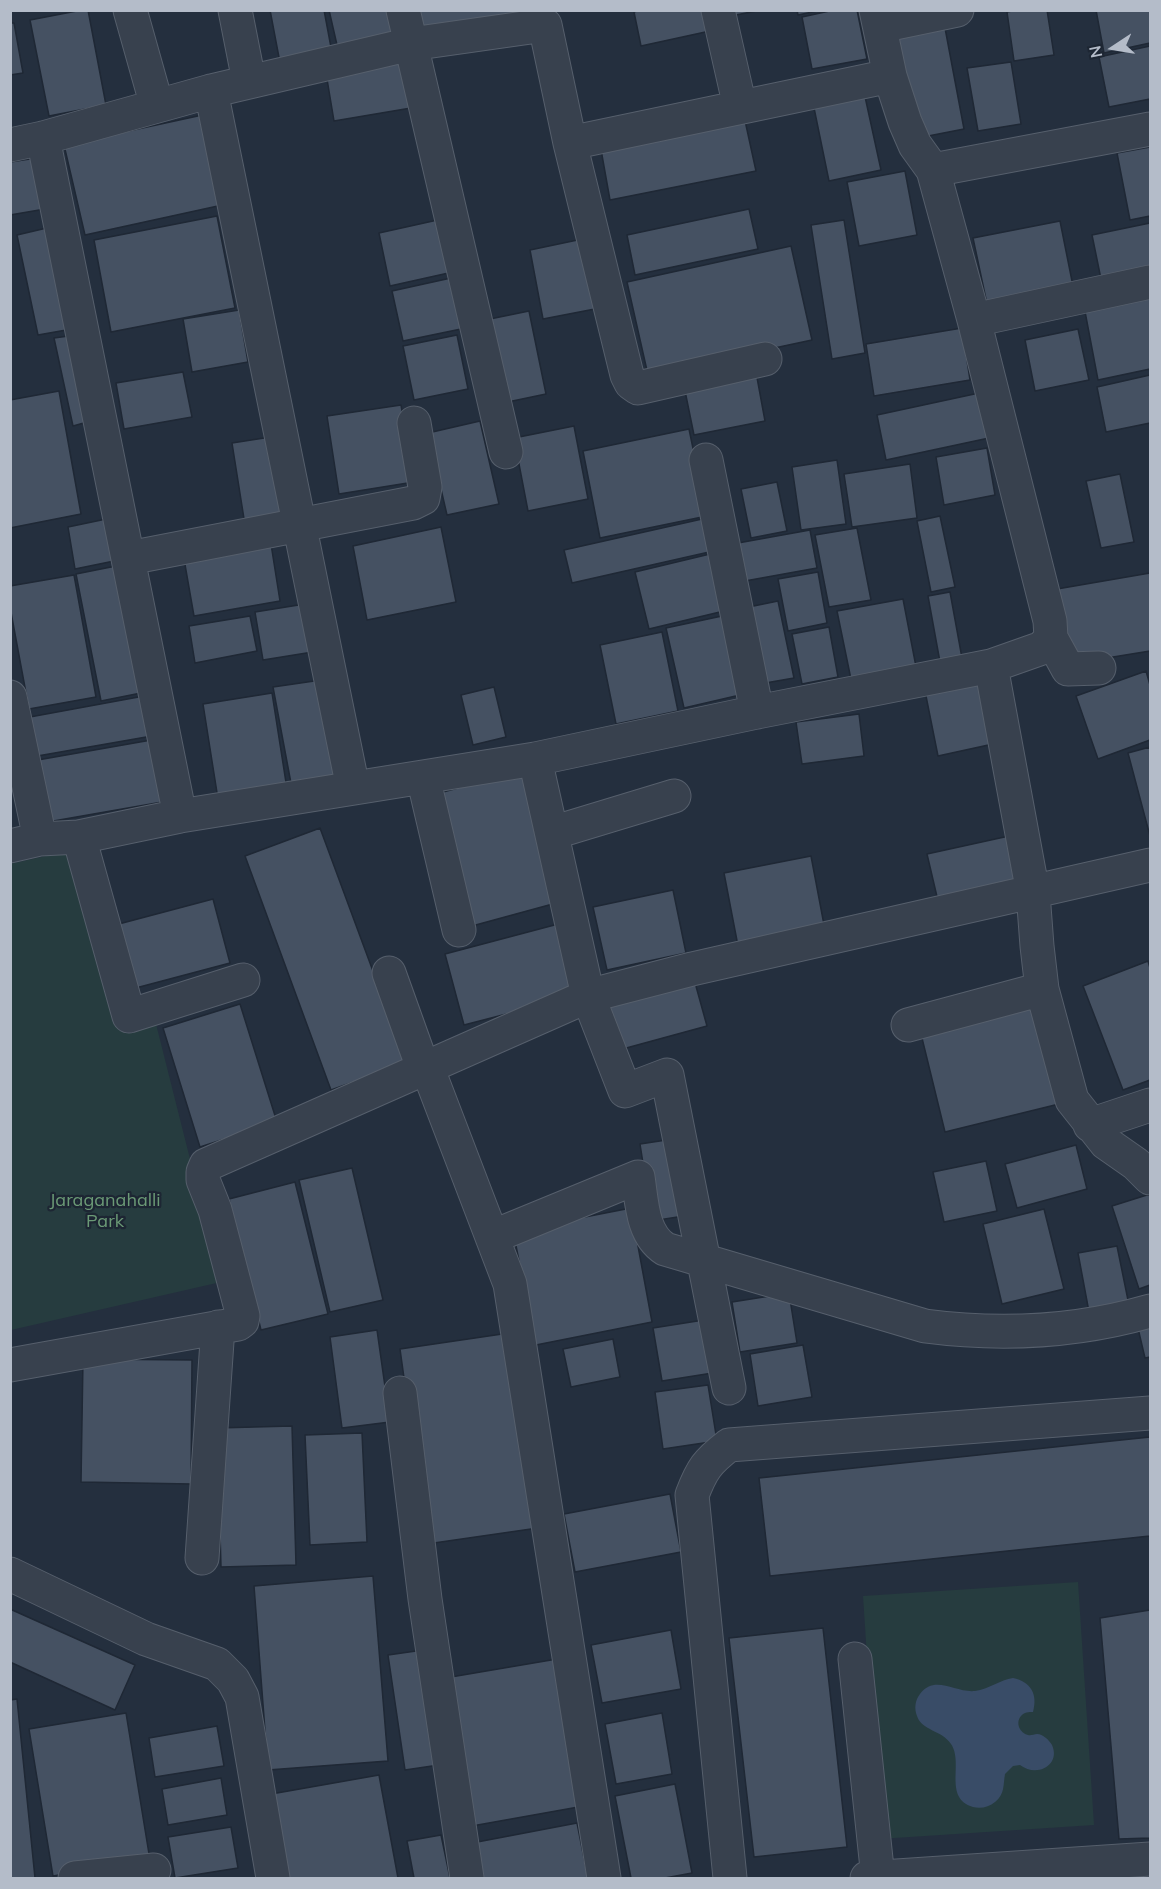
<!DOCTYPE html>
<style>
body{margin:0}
#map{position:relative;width:1161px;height:1889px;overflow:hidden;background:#242f3e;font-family:Mulish,sans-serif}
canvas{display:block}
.frame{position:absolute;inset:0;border:12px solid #b4bcc9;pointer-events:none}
.north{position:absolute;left:1083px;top:18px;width:60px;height:60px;-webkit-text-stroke:4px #1d2633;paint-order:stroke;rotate:258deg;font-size:16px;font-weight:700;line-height:24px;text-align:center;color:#b4bcc9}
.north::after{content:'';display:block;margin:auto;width:21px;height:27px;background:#b4bcc9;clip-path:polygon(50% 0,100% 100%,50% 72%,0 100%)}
</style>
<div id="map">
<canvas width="1161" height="1889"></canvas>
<div class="frame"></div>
<div class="north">N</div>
</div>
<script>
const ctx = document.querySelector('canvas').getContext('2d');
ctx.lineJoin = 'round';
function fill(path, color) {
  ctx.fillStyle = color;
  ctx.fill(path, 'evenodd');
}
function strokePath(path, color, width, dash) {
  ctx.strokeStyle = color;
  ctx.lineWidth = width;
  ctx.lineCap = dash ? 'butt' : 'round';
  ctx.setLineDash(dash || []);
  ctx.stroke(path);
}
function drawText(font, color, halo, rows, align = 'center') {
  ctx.font = font + ' Mulish,sans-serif';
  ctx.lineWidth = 4.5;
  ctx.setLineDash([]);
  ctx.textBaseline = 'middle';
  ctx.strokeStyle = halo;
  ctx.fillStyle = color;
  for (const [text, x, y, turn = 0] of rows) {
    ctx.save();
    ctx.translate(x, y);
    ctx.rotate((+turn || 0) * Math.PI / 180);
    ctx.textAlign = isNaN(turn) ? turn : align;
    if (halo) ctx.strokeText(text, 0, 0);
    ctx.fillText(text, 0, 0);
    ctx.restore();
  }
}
fill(new Path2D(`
 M 77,849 L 123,1028 L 155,1020 L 221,1282 L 11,1330 L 10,864 Z
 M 1078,1582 L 1094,1825 L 879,1839 L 863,1596 Z`), '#263c3f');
fill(new Path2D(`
 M 1013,1678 C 1031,1682 1038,1694 1033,1712 C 1029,1712 1024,1712 1021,1716 C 1015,1723 1020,1733 1028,1735 C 1031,1736 1034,1734 1037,1734 C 1043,1734 1049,1740 1052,1745 C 1061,1765 1037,1778 1020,1765 L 1013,1766 L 1005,1774 C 1003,1785 1005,1794 995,1802 C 989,1807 981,1809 973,1807 C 943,1798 964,1763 951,1744 C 942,1730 922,1731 917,1716 C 914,1709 915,1700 920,1694 C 935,1674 955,1693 975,1691 C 989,1689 1000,1680 1013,1678 Z`), '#394c67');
const building = new Path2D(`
 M 82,10 L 88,10 L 106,105 L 49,116 L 30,20 Z
 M 270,10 L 324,10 L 333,58 L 281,68 Z
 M 329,10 L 389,10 L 394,33 L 337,45 Z
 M 411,10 L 536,10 L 417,37 Z
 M 640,10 L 706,10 L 710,31 L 641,46 L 634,12 Z
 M 725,10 L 761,10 L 726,17 Z
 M 797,10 L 822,10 L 798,15 Z
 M 834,10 L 857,10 L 867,59 L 812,69 L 802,17 Z
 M 1017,10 L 1047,10 L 1054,55 L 1014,61 L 1007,12 Z
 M 1096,10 L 1150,10 L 1150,43 L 1104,53 Z
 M 10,23 L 14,23 L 23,73 L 10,75 Z
 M 945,28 L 964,129 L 918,138 L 898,37 Z
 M 1150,46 L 1150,99 L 1109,107 L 1099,57 Z
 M 402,55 L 411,108 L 334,121 L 325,67 Z
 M 1011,62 L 1021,124 L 978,131 L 967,68 Z
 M 864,92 L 881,170 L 829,181 L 813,103 Z
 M 207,114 L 227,204 L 85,235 L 64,145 Z
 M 744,116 L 756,171 L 610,200 L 600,144 Z
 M 1150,147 L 1150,216 L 1130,220 L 1117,153 Z
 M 43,157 L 51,208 L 10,215 L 10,162 Z
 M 905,171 L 917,235 L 859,246 L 847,182 Z
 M 749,209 L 758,249 L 635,275 L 627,235 Z
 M 217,216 L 235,308 L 111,332 L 94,240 Z
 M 442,219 L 453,272 L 390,286 L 379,233 Z
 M 844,220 L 865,353 L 832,359 L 811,225 Z
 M 1060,221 L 1073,286 L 987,304 L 973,238 Z
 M 1150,223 L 1150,269 L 1101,279 L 1092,235 Z
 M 51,227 L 72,329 L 38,335 L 17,235 Z
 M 587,238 L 600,308 L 543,319 L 530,250 Z
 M 791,246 L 812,340 L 648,375 L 627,282 Z
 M 451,278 L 461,329 L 403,341 L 392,291 Z
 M 1150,288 L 1150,369 L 1098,380 L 1083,301 Z
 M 239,310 L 248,362 L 192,372 L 183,319 Z
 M 529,311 L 546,394 L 503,403 L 485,320 Z
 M 962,328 L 970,380 L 874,396 L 866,344 Z
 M 1078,329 L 1089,380 L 1035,391 L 1025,340 Z
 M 76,335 L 91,421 L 73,426 L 54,338 Z
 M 457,335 L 468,389 L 414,400 L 403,346 Z
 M 183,372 L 192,417 L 124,429 L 116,383 Z
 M 756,372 L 765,421 L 694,435 L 684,386 Z
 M 1150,375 L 1150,423 L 1106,432 L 1097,387 Z
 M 59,391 L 81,514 L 10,528 L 10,400 Z
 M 979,393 L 989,438 L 886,460 L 877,415 Z
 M 401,405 L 414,482 L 339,494 L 327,416 Z
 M 480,421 L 499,504 L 447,515 L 428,433 Z
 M 574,426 L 588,499 L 528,511 L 514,438 Z
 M 689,429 L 707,516 L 600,538 L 583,451 Z
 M 277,436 L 290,518 L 245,525 L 232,443 Z
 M 987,448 L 995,495 L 944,505 L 936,457 Z
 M 837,460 L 846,524 L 801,530 L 792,467 Z
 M 910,464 L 917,518 L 852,527 L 844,474 Z
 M 1120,474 L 1134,542 L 1101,548 L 1086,481 Z
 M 777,482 L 787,531 L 751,538 L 741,489 Z
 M 940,516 L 955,587 L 931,592 L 917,521 Z
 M 711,517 L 718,550 L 572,583 L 564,550 Z
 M 111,518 L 119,560 L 75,569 L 68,527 Z
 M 441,527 L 456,602 L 367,620 L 353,546 Z
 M 857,528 L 871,600 L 829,607 L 815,535 Z
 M 810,530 L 817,568 L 745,581 L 738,543 Z
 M 271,544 L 280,601 L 194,616 L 184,559 Z
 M 710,554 L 724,611 L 649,629 L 635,572 Z
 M 126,564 L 151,691 L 101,701 L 76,574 Z
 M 818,572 L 827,623 L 788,631 L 778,579 Z
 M 1150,573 L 1150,651 L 1070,664 L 1057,589 Z
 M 74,575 L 96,697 L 29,709 L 10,607 L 10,586 Z
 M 950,592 L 962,658 L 940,662 L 928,596 Z
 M 903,599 L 918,677 L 853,689 L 837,611 Z
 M 778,601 L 794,678 L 754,685 L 739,609 Z
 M 311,603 L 319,651 L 263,660 L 255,612 Z
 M 250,616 L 257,651 L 195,663 L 189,626 Z
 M 722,616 L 740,695 L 684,708 L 666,628 Z
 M 829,627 L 838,677 L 802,684 L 792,634 Z
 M 662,632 L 678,711 L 616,724 L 600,645 Z
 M 1146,671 L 1150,685 L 1150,740 L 1098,759 L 1076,696 Z
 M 328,679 L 348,785 L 293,794 L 273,687 Z
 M 980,680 L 993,744 L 938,756 L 925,691 Z
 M 494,687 L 506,737 L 473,745 L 461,695 Z
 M 272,693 L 287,789 L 218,799 L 203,704 Z
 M 144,696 L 152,736 L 26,758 L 19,719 Z
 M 859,714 L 864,756 L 802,764 L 796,722 Z
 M 157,739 L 168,801 L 42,823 L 32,761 Z
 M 1150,747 L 1150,836 L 1128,753 Z
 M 523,770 L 560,902 L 472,926 L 436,794 Z
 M 320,828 L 407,1063 L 331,1090 L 245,856 Z
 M 1009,836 L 1019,883 L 938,901 L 927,854 Z
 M 811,856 L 825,930 L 738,946 L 724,873 Z
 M 673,890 L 686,953 L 607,970 L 593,907 Z
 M 213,899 L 230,963 L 132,989 L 115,925 Z
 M 562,923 L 580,995 L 464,1025 L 445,954 Z
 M 1148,961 L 1150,968 L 1150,1080 L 1123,1090 L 1083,986 Z
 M 694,979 L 707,1026 L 619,1050 L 606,1004 Z
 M 240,1004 L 277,1122 L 200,1147 L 163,1028 Z
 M 1035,1006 L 1059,1104 L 945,1132 L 921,1034 Z
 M 673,1139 L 684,1216 L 652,1221 L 640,1144 Z
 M 1076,1145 L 1087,1189 L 1017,1208 L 1005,1164 Z
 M 986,1161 L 997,1211 L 944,1222 L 933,1172 Z
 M 352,1168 L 383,1300 L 330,1312 L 299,1180 Z
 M 295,1182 L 328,1314 L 261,1330 L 229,1199 Z
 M 1150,1194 L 1150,1285 L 1139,1289 L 1112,1206 Z
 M 631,1208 L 652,1322 L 536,1345 L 513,1231 Z
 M 1044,1209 L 1064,1289 L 1002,1304 L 983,1224 Z
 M 1117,1246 L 1129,1305 L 1089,1312 L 1078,1253 Z
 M 789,1293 L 797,1343 L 740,1352 L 732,1302 Z
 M 710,1319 L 719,1372 L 662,1381 L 653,1328 Z
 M 1150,1321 L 1150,1357 L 1145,1358 L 1137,1324 Z
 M 377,1330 L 390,1422 L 342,1428 L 330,1337 Z
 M 509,1333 L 538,1528 L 427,1544 L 400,1349 Z
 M 613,1339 L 620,1377 L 571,1387 L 563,1349 Z
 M 803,1345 L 812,1397 L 758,1406 L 750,1354 Z
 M 83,1359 L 192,1360 L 191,1484 L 81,1482 Z
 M 708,1385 L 717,1441 L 663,1449 L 655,1392 Z
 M 292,1426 L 296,1565 L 221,1567 L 217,1428 Z
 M 362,1433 L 367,1542 L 310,1545 L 305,1435 Z
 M 1150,1437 L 1150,1536 L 770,1576 L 759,1478 Z
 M 670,1494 L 681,1552 L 575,1572 L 564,1514 Z
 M 373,1576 L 388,1761 L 268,1770 L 254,1586 Z
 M 10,1609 L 135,1665 L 115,1710 L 10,1662 Z
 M 1150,1610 L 1150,1838 L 1119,1839 L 1100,1618 Z
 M 823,1628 L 847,1847 L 754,1857 L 729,1638 Z
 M 671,1630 L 681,1689 L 602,1703 L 591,1645 Z
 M 423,1650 L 439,1765 L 405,1770 L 388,1655 Z
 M 557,1659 L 584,1806 L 472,1826 L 445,1678 Z
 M 17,1699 L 35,1878 L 10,1878 L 10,1700 Z
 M 126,1713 L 150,1860 L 53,1876 L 29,1729 Z
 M 662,1713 L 672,1774 L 616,1784 L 605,1724 Z
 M 217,1726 L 224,1766 L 155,1777 L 149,1738 Z
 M 379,1775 L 398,1878 L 274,1878 L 260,1796 Z
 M 221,1778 L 227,1815 L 168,1825 L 162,1789 Z
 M 675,1784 L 692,1873 L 665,1878 L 631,1878 L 615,1796 Z
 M 577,1823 L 588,1878 L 479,1878 L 472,1843 Z
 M 231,1827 L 238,1868 L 175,1878 L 168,1837 Z
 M 441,1835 L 450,1878 L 414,1878 L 407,1841 Z`);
fill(building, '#455162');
strokePath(building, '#1f2835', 1.5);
const minor = new Path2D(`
 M 130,10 L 157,106
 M 235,10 L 249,81
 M 403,10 L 506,452
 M 718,10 L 740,107
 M 880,26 L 957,10
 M 211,91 L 353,788
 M 43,138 L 180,816
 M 570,143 L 627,375 L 631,383 L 638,388 L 765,359
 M 10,145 L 43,138 L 211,91 L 411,44 L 545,25 L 570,143 L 890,76
 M 933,170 L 1150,129
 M 974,320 L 1150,282
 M 706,460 L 757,712
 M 129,558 L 413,503 L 423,498 L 425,487 L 414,423
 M 1051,638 L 1068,669 L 1099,668
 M 991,666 L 1033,893 L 1037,946 L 1042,989 L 1072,1100 L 1106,1143 L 1136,1164 L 1150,1178
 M 10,697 L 40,839
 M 535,759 L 588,996 L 625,1091 L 667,1075 L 729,1388
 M 423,777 L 459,930
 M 552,833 L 674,796
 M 79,837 L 129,1016 L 243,980
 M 10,846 L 40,839 L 79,837 L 180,816 L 535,759 L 757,712 L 991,666 L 1042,648 L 1051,638 L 1050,621 L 974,320 L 933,170 L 915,145 L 905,122 L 890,76 L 876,10
 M 389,973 L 423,1068
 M 908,1025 L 1042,989
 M 427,1067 L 510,1284 L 604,1878
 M 1090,1125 L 1150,1105
 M 492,1237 L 638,1177 C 642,1203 642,1234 665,1249 L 925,1326 C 1001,1336 1077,1332 1150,1311
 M 10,1365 L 238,1324 L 242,1321 L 243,1316 L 215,1210 L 203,1180 L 203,1172 L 206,1165 L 588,996 L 692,969 L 1150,865
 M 400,1393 L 425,1599 L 467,1878
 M 202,1558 L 218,1327
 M 10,1574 L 146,1639 L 217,1664 L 233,1680 L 242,1697 L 273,1878
 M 855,1659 L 878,1878
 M 75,1878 L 154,1870
 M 730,1878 L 692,1495 C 702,1469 707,1462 729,1445 L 1150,1413
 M 867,1878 L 1150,1859`);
strokePath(minor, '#565f6c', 35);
strokePath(minor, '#38414e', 33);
drawText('18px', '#6b9a76', '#1d2633', [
 ["Jaraganahalli",105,1201],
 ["Park",105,1222]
]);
</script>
